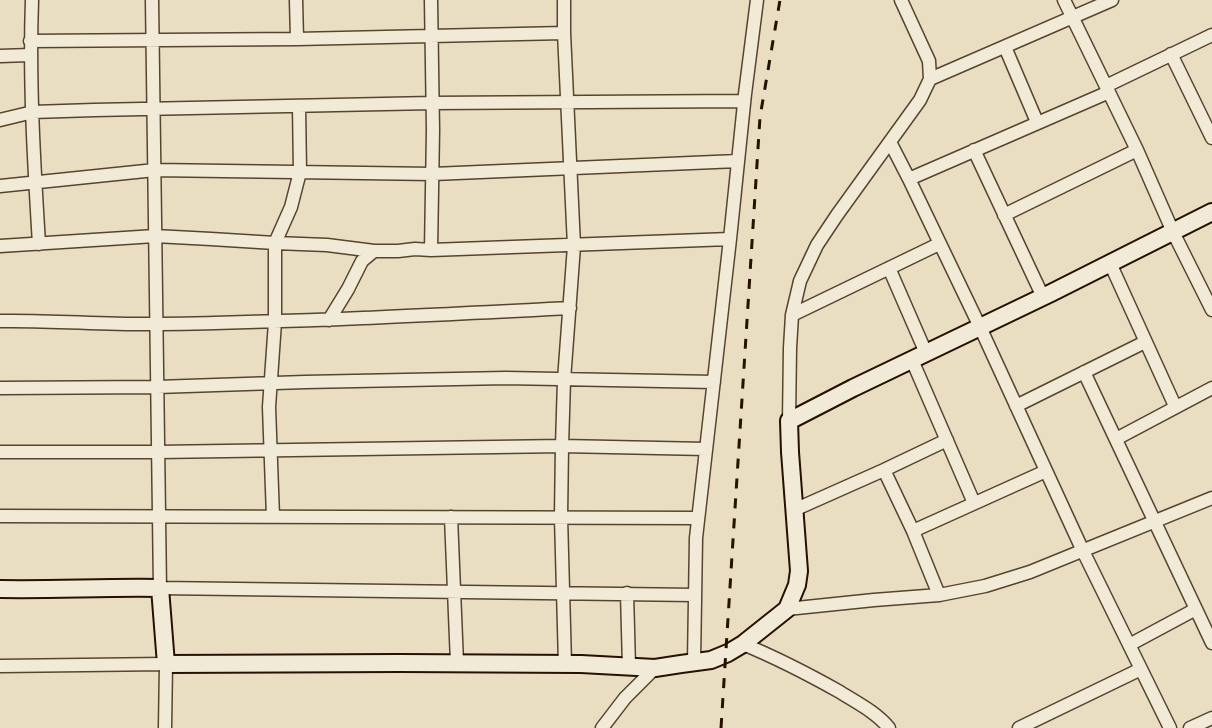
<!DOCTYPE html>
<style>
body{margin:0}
canvas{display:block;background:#eadec2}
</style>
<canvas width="1212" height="728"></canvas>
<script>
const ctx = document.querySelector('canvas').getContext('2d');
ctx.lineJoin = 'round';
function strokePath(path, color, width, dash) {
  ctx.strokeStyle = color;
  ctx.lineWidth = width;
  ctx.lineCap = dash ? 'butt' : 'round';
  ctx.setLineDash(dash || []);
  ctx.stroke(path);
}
const street = new Path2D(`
 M 32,0 C 29,81 34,163 39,244
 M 152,0 L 160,588 L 695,595
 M 296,0 L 297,39
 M 431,0 L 433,130 L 431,250
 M 564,0 L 564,33 L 574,246 L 564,380 L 562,446 L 561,517 L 565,664
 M 1064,0 L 1137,150 L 1173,232 L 1212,310
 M 30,41 L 297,39 L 564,33
 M 1005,47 L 1037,122
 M 1171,54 L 1212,138
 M 0,56 L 30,55
 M 930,79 L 1112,0
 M 1106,86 L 1212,35
 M 0,120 L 33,112 L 94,110 L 432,103 L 744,101
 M 890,142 L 909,179 L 980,327 L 1082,549 L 1170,728
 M 974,150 L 1043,297
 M 909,179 L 1109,92
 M 0,186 L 155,170 L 433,174 L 738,161
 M 1004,215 L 1137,150
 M 0,246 L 155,236 L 211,239 L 275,243 L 327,245 L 374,251 L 398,251 L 415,249 L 431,250 L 730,239
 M 1110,263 L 1175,406
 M 889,268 L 926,353
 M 792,315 L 939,244
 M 329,320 L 348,289 L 362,261 L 374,251
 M 0,321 C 53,320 106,325 160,324 C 297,322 433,315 570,308
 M 912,360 L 974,503
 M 1084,372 L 1212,643
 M 0,388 L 157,387 L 305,382 L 506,378 L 714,382
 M 1016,406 L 1145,342
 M 789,421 L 790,348 L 792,315 L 800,281 L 817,245 L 837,215 L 920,100 L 930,79 L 929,61 L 901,0
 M 1116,439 L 1212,388
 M 0,452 L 158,452 L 562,446 L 706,449
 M 884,470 L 913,531 L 939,595
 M 794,510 L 884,470 L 947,440
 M 0,516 L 698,518
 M 273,517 L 269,407 L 275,322 L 275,243 L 291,207 L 300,172 L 299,106
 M 451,517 L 457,663
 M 913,531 L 1046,471
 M 627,593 L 629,667
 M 787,609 L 874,600 L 939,595 L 985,586 L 1030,572 L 1212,498
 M 743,644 C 777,658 808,674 840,692 C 857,703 876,712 889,728
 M 1129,645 L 1196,609
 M 694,662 L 696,538 L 730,239 L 745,94 L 757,0
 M 0,666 L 166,664 L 165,728
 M 602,728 L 625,698 L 655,668
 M 1019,728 L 1141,669
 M 1190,728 L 1212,718`);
const secondary = new Path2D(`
 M 0,589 C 53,590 106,587 160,588 L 166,664 L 399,663 L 581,664 L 655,668 L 681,664 L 711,660 L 728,653 L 743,644 L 787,609 L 797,585 L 799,571 L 790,452 L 789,421 L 853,388 L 1051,293 L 1212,212`);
strokePath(street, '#574430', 15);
strokePath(secondary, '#261000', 20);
strokePath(street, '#f1ead7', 12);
strokePath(secondary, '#f1ead7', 16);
strokePath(new Path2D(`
 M 721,728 L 760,117 L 780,0`), '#261000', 3, [10, 10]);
</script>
